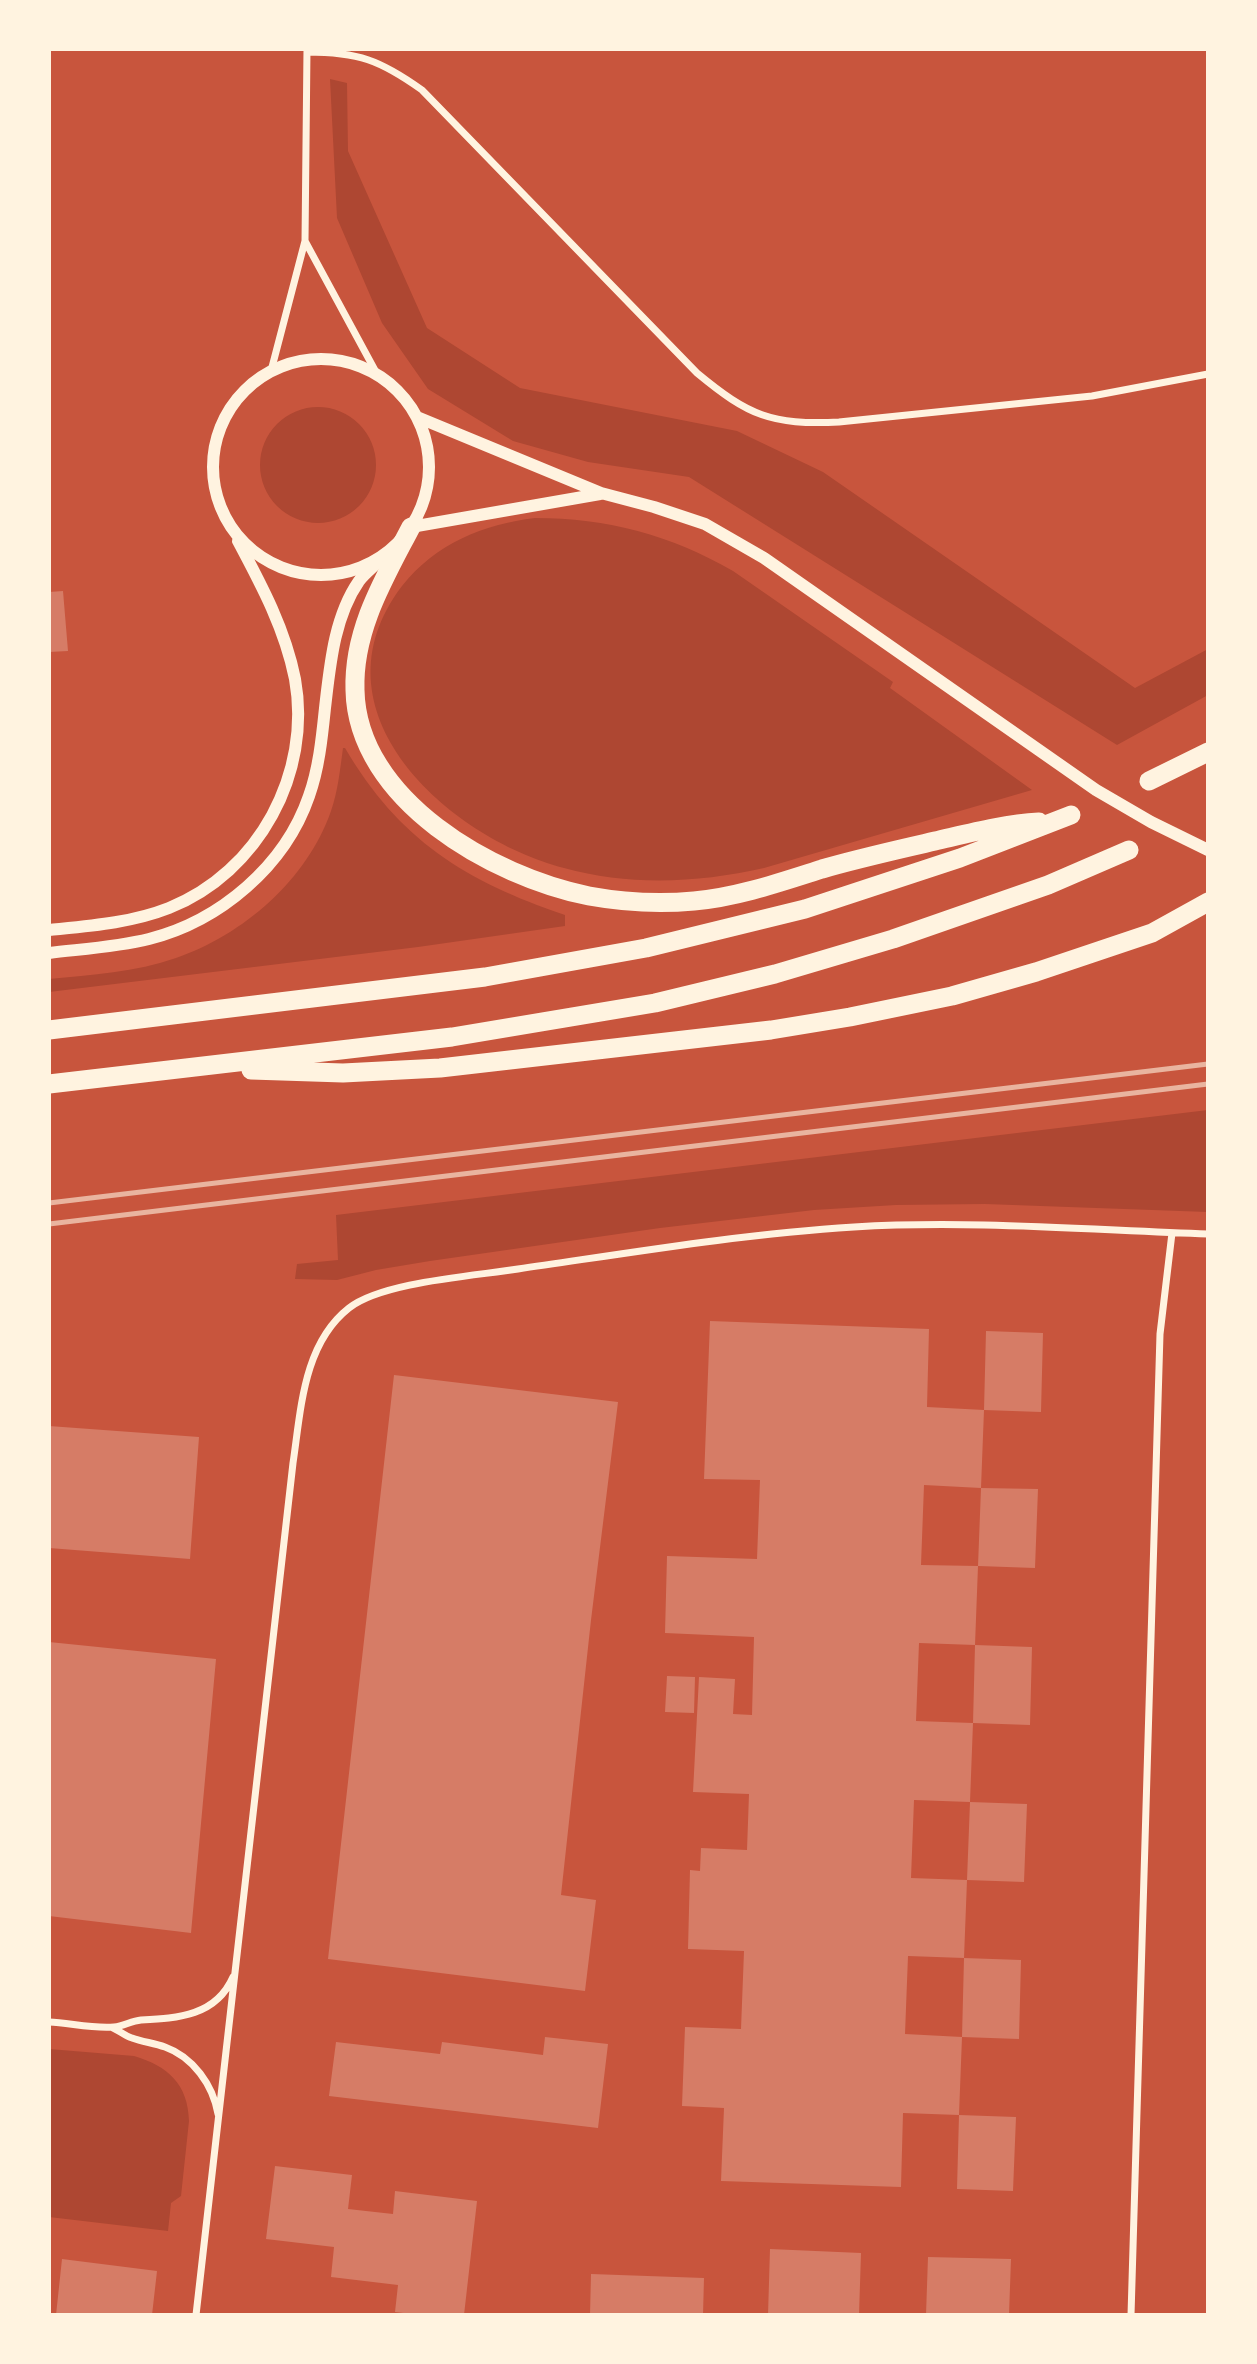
<!DOCTYPE html>
<style>
body{margin:0}
#map{position:relative;width:1257px;height:2364px;overflow:hidden;background:#c8553d;font-family:"IBM Plex Sans",sans-serif}
canvas{display:block}
.frame{position:absolute;inset:0;border:51px solid #fff3e0;pointer-events:none}
</style>
<div id="map">
<canvas width="1257" height="2364"></canvas>
<div class="frame"></div>
</div>
<script>
const ctx = document.querySelector('canvas').getContext('2d');
ctx.lineJoin = 'round';
function fill(path, color) {
  ctx.fillStyle = color;
  ctx.fill(path, 'evenodd');
}
function strokePath(path, color, width, dash) {
  ctx.strokeStyle = color;
  ctx.lineWidth = width;
  ctx.lineCap = dash ? 'butt' : 'round';
  ctx.setLineDash(dash || []);
  ctx.stroke(path);
}
fill(new Path2D(`
 M 330,79 L 347,83 L 348,151 L 427,328 L 520,388 L 737,431 L 823,472 L 1135,688 L 1208,649 L 1208,695 L 1117,745 L 689,477 L 588,462 L 513,441 L 428,389 L 382,323 L 337,218 Z
 M260 465a58 58 0 1 1 116 0a58 58 0 1 1-116 0Z
 M 535,518 C 607,518 671,535 733,571 L 893,682 L 890,688 L 1032,790 L 764,868 C 698,883 629,886 564,868 C 447,837 307,711 402,586 C 435,544 484,524 535,518 Z
 M 343,748 L 345,748 C 399,840 465,881 565,915 L 565,926 L 418,947 L 49,992 L 49,979 C 91,975 136,972 176,958 C 243,935 307,880 331,811 C 338,791 340,770 343,748 Z
 M 1208,1110 L 1208,1212 L 985,1204 L 896,1205 L 814,1210 L 660,1228 L 430,1261 L 376,1270 L 337,1280 L 295,1279 L 297,1264 L 338,1260 L 336,1215 Z
 M 49,2049 L 134,2056 C 168,2066 188,2084 189,2121 L 181,2196 L 171,2203 L 168,2231 L 49,2217 Z`), '#ae4732');
fill(new Path2D(`
 M 63,591 L 68,651 L 49,652 L 49,592 Z
 M 710,1321 L 929,1329 L 927,1407 L 984,1410 L 986,1331 L 1043,1333 L 1041,1412 L 984,1410 L 981,1488 L 924,1485 L 921,1565 L 978,1566 L 975,1645 L 919,1643 L 916,1721 L 973,1723 L 970,1802 L 914,1800 L 911,1878 L 967,1880 L 964,1958 L 908,1956 L 905,2034 L 962,2037 L 959,2115 L 1016,2117 L 1013,2191 L 957,2189 L 959,2115 L 903,2113 L 901,2187 L 721,2181 L 724,2108 L 682,2106 L 685,2027 L 741,2029 L 744,1951 L 688,1949 L 690,1870 L 700,1871 L 701,1848 L 747,1850 L 749,1794 L 693,1792 L 699,1677 L 735,1679 L 733,1714 L 752,1715 L 754,1637 L 665,1633 L 667,1556 L 757,1559 L 760,1480 L 704,1479 Z
 M 394,1375 L 618,1402 L 591,1620 L 561,1895 L 596,1900 L 585,1991 L 328,1959 Z
 M 49,1426 L 199,1437 L 190,1559 L 49,1548 Z
 M 981,1488 L 1038,1489 L 1035,1568 L 978,1566 Z
 M 49,1642 L 216,1659 L 191,1933 L 49,1916 Z
 M 975,1645 L 1032,1647 L 1030,1725 L 973,1723 Z
 M 667,1676 L 695,1677 L 694,1713 L 665,1712 Z
 M 970,1802 L 1027,1804 L 1024,1882 L 967,1880 Z
 M 964,1958 L 1021,1960 L 1019,2039 L 962,2037 Z
 M 545,2037 L 608,2044 L 598,2128 L 329,2096 L 336,2042 L 440,2054 L 442,2042 L 543,2055 Z
 M 275,2166 L 352,2175 L 348,2209 L 393,2214 L 395,2191 L 477,2201 L 464,2315 L 420,2315 L 395,2312 L 398,2285 L 331,2277 L 334,2247 L 266,2239 Z
 M 770,2249 L 861,2253 L 859,2315 L 768,2315 Z
 M 928,2257 L 1011,2259 L 1009,2315 L 926,2315 Z
 M 62,2259 L 157,2271 L 152,2315 L 56,2315 Z
 M 591,2274 L 704,2278 L 703,2315 L 590,2315 Z`), '#d67c66');
strokePath(new Path2D(`
 M 307,52 C 358,52 380,60 422,90 L 697,373 C 749,416 771,425 839,422 L 1092,396 L 1208,374
 M 305,241 L 307,49
 M 271,371 L 305,241 L 377,374
 M 49,2022 C 70,2023 93,2029 114,2027 C 124,2026 131,2021 141,2020 C 178,2018 216,2016 233,1977
 M 113,2028 C 120,2031 125,2036 132,2038 C 143,2042 154,2043 165,2047 C 193,2057 213,2085 218,2114
 M 196,2315 L 293,1463 C 301,1410 303,1344 349,1308 C 382,1282 474,1276 518,1269 C 629,1253 741,1234 854,1227 C 971,1220 1090,1230 1208,1234
 M 1131,2315 L 1160,1334 L 1172,1233`), '#fff3e0', 7);
strokePath(new Path2D(`
 M213 467a108 108 0 1 1 216 0a108 108 0 1 1-216 0Z
 M 417,417 L 601,493 L 654,507 L 705,524 L 764,558 L 1096,790 L 1151,822 L 1208,850
 M 411,527 L 600,494
 M 49,930 C 89,926 131,923 169,908 C 259,872 312,773 295,679 C 285,629 262,586 238,541
 M 49,953 C 82,949 117,947 149,939 C 220,921 285,866 309,796 C 319,768 322,737 325,708 C 330,665 334,617 359,581 C 364,574 372,568 378,562`), '#fff3e0', 12);
strokePath(new Path2D(`
 M 411,527 C 384,579 353,630 355,690 C 357,800 493,877 589,896 C 622,902 661,904 694,901 C 738,897 781,882 822,869 C 860,858 897,850 935,841 C 970,833 1004,824 1039,822
 M 1149,781 L 1208,752
 M 49,1030 L 485,977 L 646,948 L 805,909 L 960,858 L 1071,815
 M 251,1070 L 343,1073 L 440,1068 L 771,1030 L 850,1017 L 952,996 L 1036,972 L 1152,933 L 1208,902
 M 49,1084 L 452,1037 L 655,1003 L 775,974 L 893,939 L 1048,885 L 1129,850`), '#fff3e0', 19);
strokePath(new Path2D(`
 M 49,1203 L 1208,1064
 M 49,1224 L 1208,1084`), '#e9b49f', 5);
</script>
